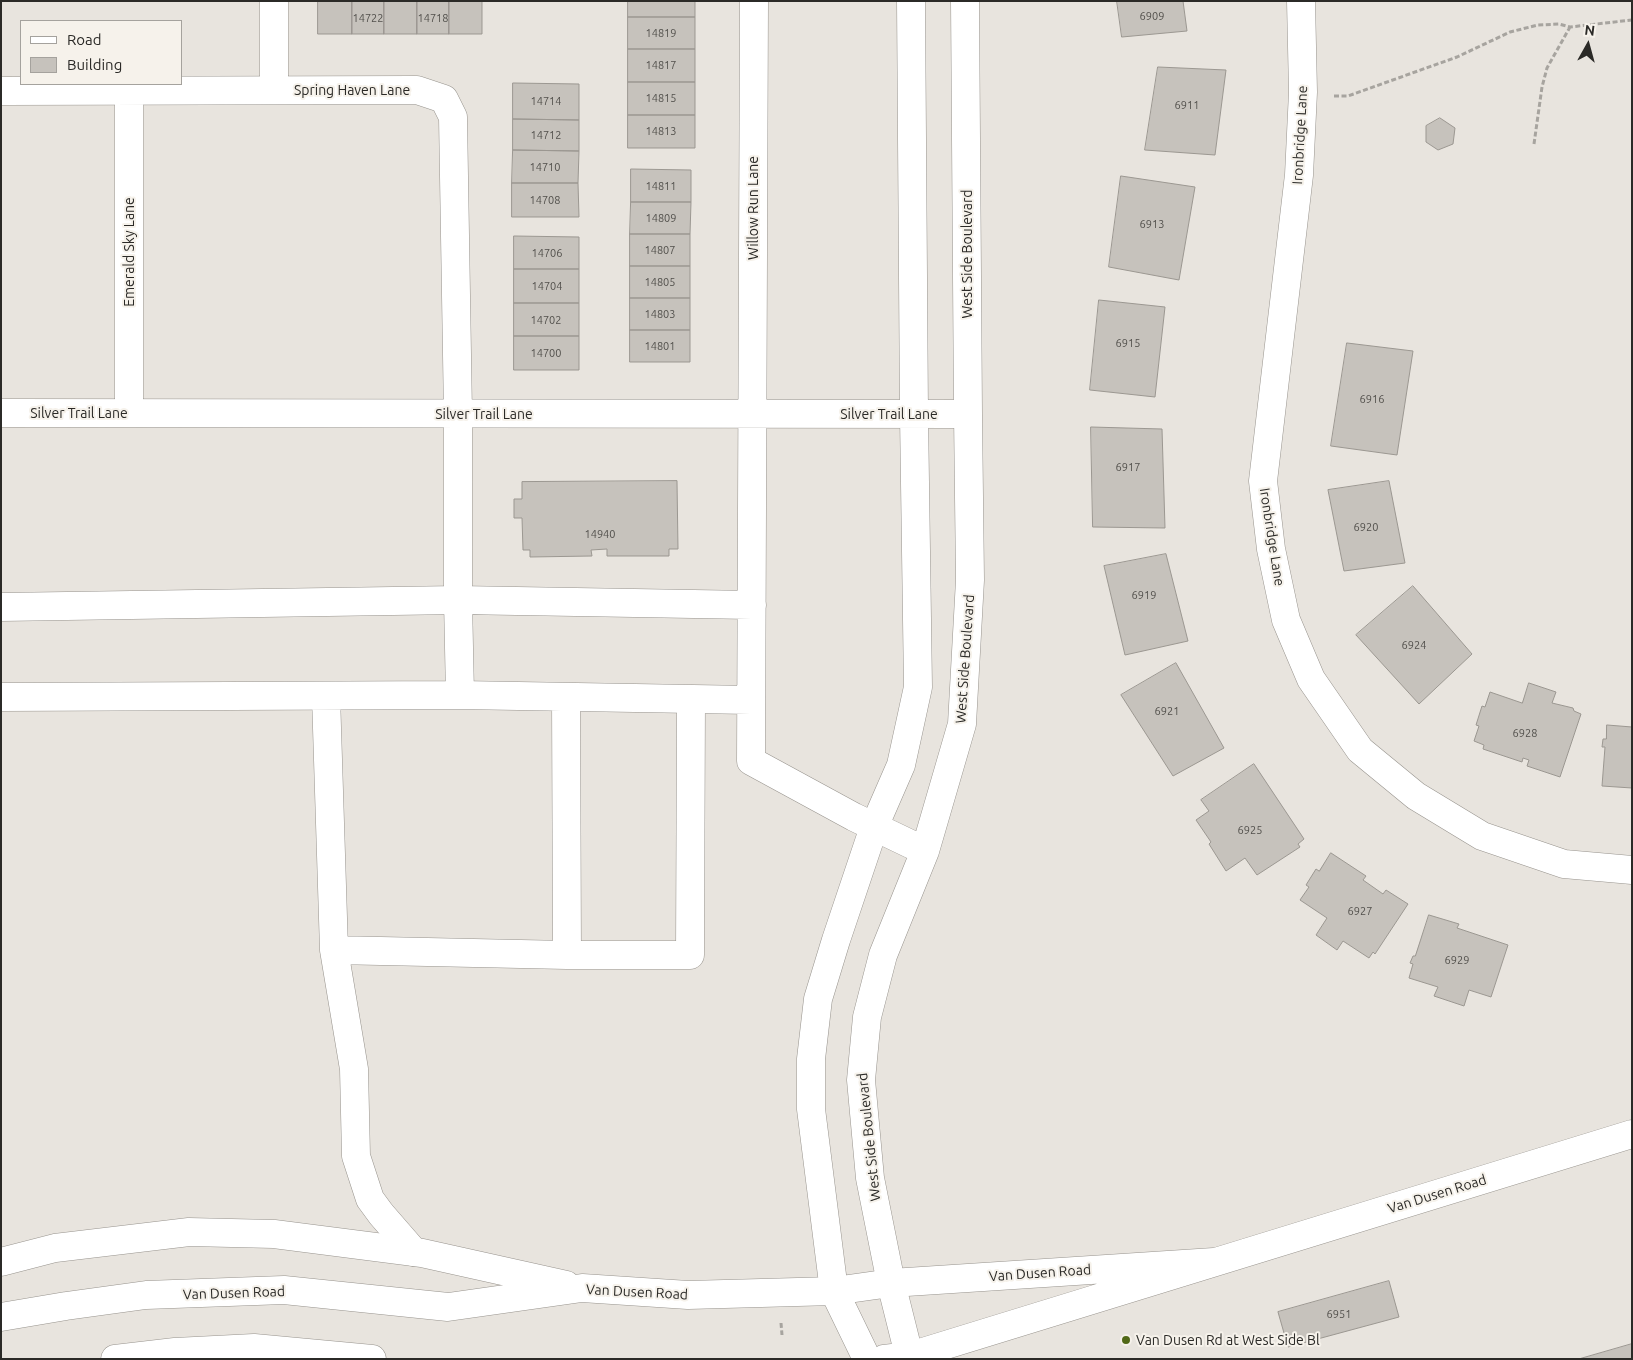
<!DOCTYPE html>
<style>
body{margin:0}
#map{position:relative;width:1633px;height:1360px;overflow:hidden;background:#e8e4de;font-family:Ubuntu,sans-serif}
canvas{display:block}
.frame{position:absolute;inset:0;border:2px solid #2b2a27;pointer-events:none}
.legend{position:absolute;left:20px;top:20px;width:162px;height:65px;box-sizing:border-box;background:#f6f2eb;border:1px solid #a5a29d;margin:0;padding:6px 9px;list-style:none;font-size:15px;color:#2b2a27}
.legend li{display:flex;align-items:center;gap:10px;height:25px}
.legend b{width:25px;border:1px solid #a5a29d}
.north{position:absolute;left:1563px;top:20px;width:50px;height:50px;-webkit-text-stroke:4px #f6f2eb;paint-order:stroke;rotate:7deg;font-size:14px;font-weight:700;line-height:20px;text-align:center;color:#2b2a27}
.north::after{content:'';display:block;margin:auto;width:18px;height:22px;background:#2b2a27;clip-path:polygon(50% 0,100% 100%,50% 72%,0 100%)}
</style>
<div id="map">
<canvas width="1633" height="1360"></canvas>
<div class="frame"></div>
<ul class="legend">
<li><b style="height:6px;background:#fff"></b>Road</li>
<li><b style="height:14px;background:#c6c2bc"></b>Building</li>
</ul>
<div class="north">N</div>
</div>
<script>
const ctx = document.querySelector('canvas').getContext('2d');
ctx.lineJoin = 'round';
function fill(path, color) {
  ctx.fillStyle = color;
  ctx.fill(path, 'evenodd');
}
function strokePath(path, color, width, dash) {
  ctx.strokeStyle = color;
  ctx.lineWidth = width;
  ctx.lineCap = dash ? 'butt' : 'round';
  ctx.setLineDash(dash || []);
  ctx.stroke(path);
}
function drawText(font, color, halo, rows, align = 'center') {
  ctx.font = font + ' Ubuntu,sans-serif';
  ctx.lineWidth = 4;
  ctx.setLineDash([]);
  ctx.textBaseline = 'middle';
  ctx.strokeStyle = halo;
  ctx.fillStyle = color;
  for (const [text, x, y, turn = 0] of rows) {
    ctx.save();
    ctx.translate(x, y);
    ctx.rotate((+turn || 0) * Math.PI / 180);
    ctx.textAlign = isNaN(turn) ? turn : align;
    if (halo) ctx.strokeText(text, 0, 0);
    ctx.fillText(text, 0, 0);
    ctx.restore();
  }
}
const building = new Path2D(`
 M 318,1 L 352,1 L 352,34 L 318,34 Z
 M 352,1 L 384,1 L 384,34 L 352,34 Z
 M 384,1 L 417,1 L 417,34 L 384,34 Z
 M 417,1 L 449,1 L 449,34 L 417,34 Z
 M 449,1 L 482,1 L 482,34 L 449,34 Z
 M 628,1 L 695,1 L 695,17 L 628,17 Z
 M 1117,1 L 1183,1 L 1187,31 L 1122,37 Z
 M 628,17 L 695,17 L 695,49 L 628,49 Z
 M 628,49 L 695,49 L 695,82 L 628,82 Z
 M 1158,67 L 1226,70 L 1215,155 L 1145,150 Z
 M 628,82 L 695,82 L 695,115 L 628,115 Z
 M 513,83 L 579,84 L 579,120 L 513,119 Z
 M 628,115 L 695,115 L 695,148 L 628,148 Z
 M 1440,118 L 1455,128 L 1453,144 L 1438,150 L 1426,142 L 1426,126 Z
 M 513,119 L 579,120 L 579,151 L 513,150 Z
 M 513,150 L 579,151 L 578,183 L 512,183 Z
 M 631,169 L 691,170 L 691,202 L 631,202 Z
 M 1121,176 L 1195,187 L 1179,280 L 1109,267 Z
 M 512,183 L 578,183 L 579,217 L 512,217 Z
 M 631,202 L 691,202 L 690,234 L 630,234 Z
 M 630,234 L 690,234 L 690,266 L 630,266 Z
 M 514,236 L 579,237 L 579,269 L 514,269 Z
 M 630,266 L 690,266 L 690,298 L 630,298 Z
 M 514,269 L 579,269 L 579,303 L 514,303 Z
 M 630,298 L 690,298 L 690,330 L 630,330 Z
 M 1099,300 L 1165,307 L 1155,397 L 1090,390 Z
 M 514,303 L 579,303 L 579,336 L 514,336 Z
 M 630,330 L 690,330 L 690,362 L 630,362 Z
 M 514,336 L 579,336 L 579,370 L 514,370 Z
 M 1347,343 L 1413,351 L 1397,455 L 1331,446 Z
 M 1091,427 L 1162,429 L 1165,528 L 1093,527 Z
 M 677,481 L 678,549 L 669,549 L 669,556 L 607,556 L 607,549 L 591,550 L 592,556 L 530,557 L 530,550 L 523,550 L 522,518 L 514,518 L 514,499 L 522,499 L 522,482 Z
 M 1389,481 L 1405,563 L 1344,571 L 1328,490 Z
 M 1166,554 L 1188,641 L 1125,655 L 1104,566 Z
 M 1413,586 L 1472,654 L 1419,704 L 1356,635 Z
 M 1176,663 L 1224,748 L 1173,776 L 1121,695 Z
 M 1529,683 L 1556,692 L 1552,703 L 1573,708 L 1574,711 L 1581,714 L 1560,777 L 1527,766 L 1529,760 L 1523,758 L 1522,762 L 1483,749 L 1484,745 L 1474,741 L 1479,726 L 1476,725 L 1482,706 L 1485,707 L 1490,692 L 1522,703 Z
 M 1607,725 L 1632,727 L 1632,788 L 1602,786 L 1605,747 L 1602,747 L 1603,739 L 1606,739 Z
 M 1254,764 L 1304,839 L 1298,844 L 1300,847 L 1257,875 L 1245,858 L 1226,871 L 1209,844 L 1211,842 L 1196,820 L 1209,811 L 1201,800 Z
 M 1331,853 L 1366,876 L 1363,880 L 1383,894 L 1386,890 L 1408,904 L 1375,954 L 1373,952 L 1369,958 L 1343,941 L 1337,950 L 1316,935 L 1327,918 L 1300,900 L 1309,887 L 1306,885 L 1316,869 L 1319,871 Z
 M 1429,915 L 1459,924 L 1457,928 L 1508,945 L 1491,997 L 1469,990 L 1464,1006 L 1434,996 L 1438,987 L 1409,978 L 1413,964 L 1410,963 L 1413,956 L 1415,956 Z
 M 1389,1281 L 1399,1317 L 1288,1347 L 1278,1312 Z
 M 1632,1344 L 1632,1359 L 1579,1359 Z`);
fill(building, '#c6c2bc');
strokePath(building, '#9b9791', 1);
const minor = new Path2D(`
 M 274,1 L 274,90
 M 754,1 L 751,761 L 854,817 L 925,851
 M 1301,1 L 1303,92 L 1299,175 L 1263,481 L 1271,549 L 1286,620 L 1311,679 L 1360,750 L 1416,796 L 1482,836 L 1564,864 L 1632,870
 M 1,91 L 417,90 L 444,99 L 453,117 L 458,414 L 458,600 L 752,605
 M 1,413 L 968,414
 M 129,413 L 129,90
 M 1,607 L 458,600 L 460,695 L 1,697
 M 460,695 L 751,700
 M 326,696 L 334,950 L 354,1069 L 356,1156 L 370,1199 L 381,1214 L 414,1252
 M 334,950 L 567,955 L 566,697
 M 567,955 L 690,955 L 691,699
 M 867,1359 L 834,1291 L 811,1109 L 811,1059 L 818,999 L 836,940 L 874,827 L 901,765 L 918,687 L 914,415 L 911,1
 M 910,1359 L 891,1283 L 870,1178 L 861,1080 L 867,1017 L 883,955 L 925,851 L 962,724 L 970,580 L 968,414 L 965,1`);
const major = new Path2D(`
 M 1,1262 L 55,1248 L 189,1232 L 274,1234 L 422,1253 L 566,1285
 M 1,1317 L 66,1306 L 146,1295 L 284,1290 L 448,1307 L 582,1288 L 688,1295 L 834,1291 L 891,1283 L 1214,1262
 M 115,1359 L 175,1352 L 254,1348 L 372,1359
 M 884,1359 L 910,1356 L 1632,1134`);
strokePath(minor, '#97938d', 29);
strokePath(major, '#97938d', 29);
strokePath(new Path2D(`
 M 1334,96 L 1348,96 L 1457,57 L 1510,32 L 1538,25 L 1559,24 L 1570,27 L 1632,20
 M 1534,144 L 1542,87 L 1547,68 L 1570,27
 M 781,1323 L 782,1335`), '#a7a49f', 3, [5, 2.5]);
strokePath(minor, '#fff', 28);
strokePath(major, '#fff', 28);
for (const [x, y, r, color] of [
 [1126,1340,5,"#516817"]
]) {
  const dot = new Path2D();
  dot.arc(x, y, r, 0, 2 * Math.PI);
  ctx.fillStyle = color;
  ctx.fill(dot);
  strokePath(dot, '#f6f2eb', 2);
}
drawText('11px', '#52504c', null, [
 ["6909",1152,16],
 ["14722",368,18],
 ["14718",433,18],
 ["14819",661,33],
 ["14817",661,65],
 ["14815",661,98],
 ["14714",546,101],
 ["6911",1187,105],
 ["14813",661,131],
 ["14712",546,135],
 ["14710",545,167],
 ["14811",661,186],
 ["14708",545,200],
 ["14809",661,218],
 ["6913",1152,224],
 ["14807",660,250],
 ["14706",547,253],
 ["14805",660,282],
 ["14704",547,286],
 ["14803",660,314],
 ["14702",546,320],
 ["6915",1128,343],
 ["14801",660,346],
 ["14700",546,353],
 ["6916",1372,399],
 ["6917",1128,467],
 ["6920",1366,527],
 ["14940",600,534],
 ["6919",1144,595],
 ["6924",1414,645],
 ["6921",1167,711],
 ["6928",1525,733],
 ["6925",1250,830],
 ["6927",1360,911],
 ["6929",1457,960],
 ["6951",1339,1314]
]);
drawText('14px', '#2b2a27', '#f6f2eb', [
 ["Spring Haven Lane",352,90],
 ["Ironbridge Lane",1300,135,-87],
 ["Willow Run Lane",753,208,-90],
 ["Emerald Sky Lane",129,252,-90],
 ["West Side Boulevard",967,254,-90],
 ["Silver Trail Lane",79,413],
 ["Silver Trail Lane",484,414],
 ["Silver Trail Lane",889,414],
 ["Ironbridge Lane",1272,537,81],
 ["West Side Boulevard",965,659,-86],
 ["West Side Boulevard",869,1137,-96],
 ["Van Dusen Road",1437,1194,-17],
 ["Van Dusen Road",1040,1273,-4],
 ["Van Dusen Road",637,1292,3],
 ["Van Dusen Road",234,1293,-2]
]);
drawText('14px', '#2b2a27', '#f6f2eb', [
 ["Van Dusen Rd at West Side Bl",1136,1340]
], 'left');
</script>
